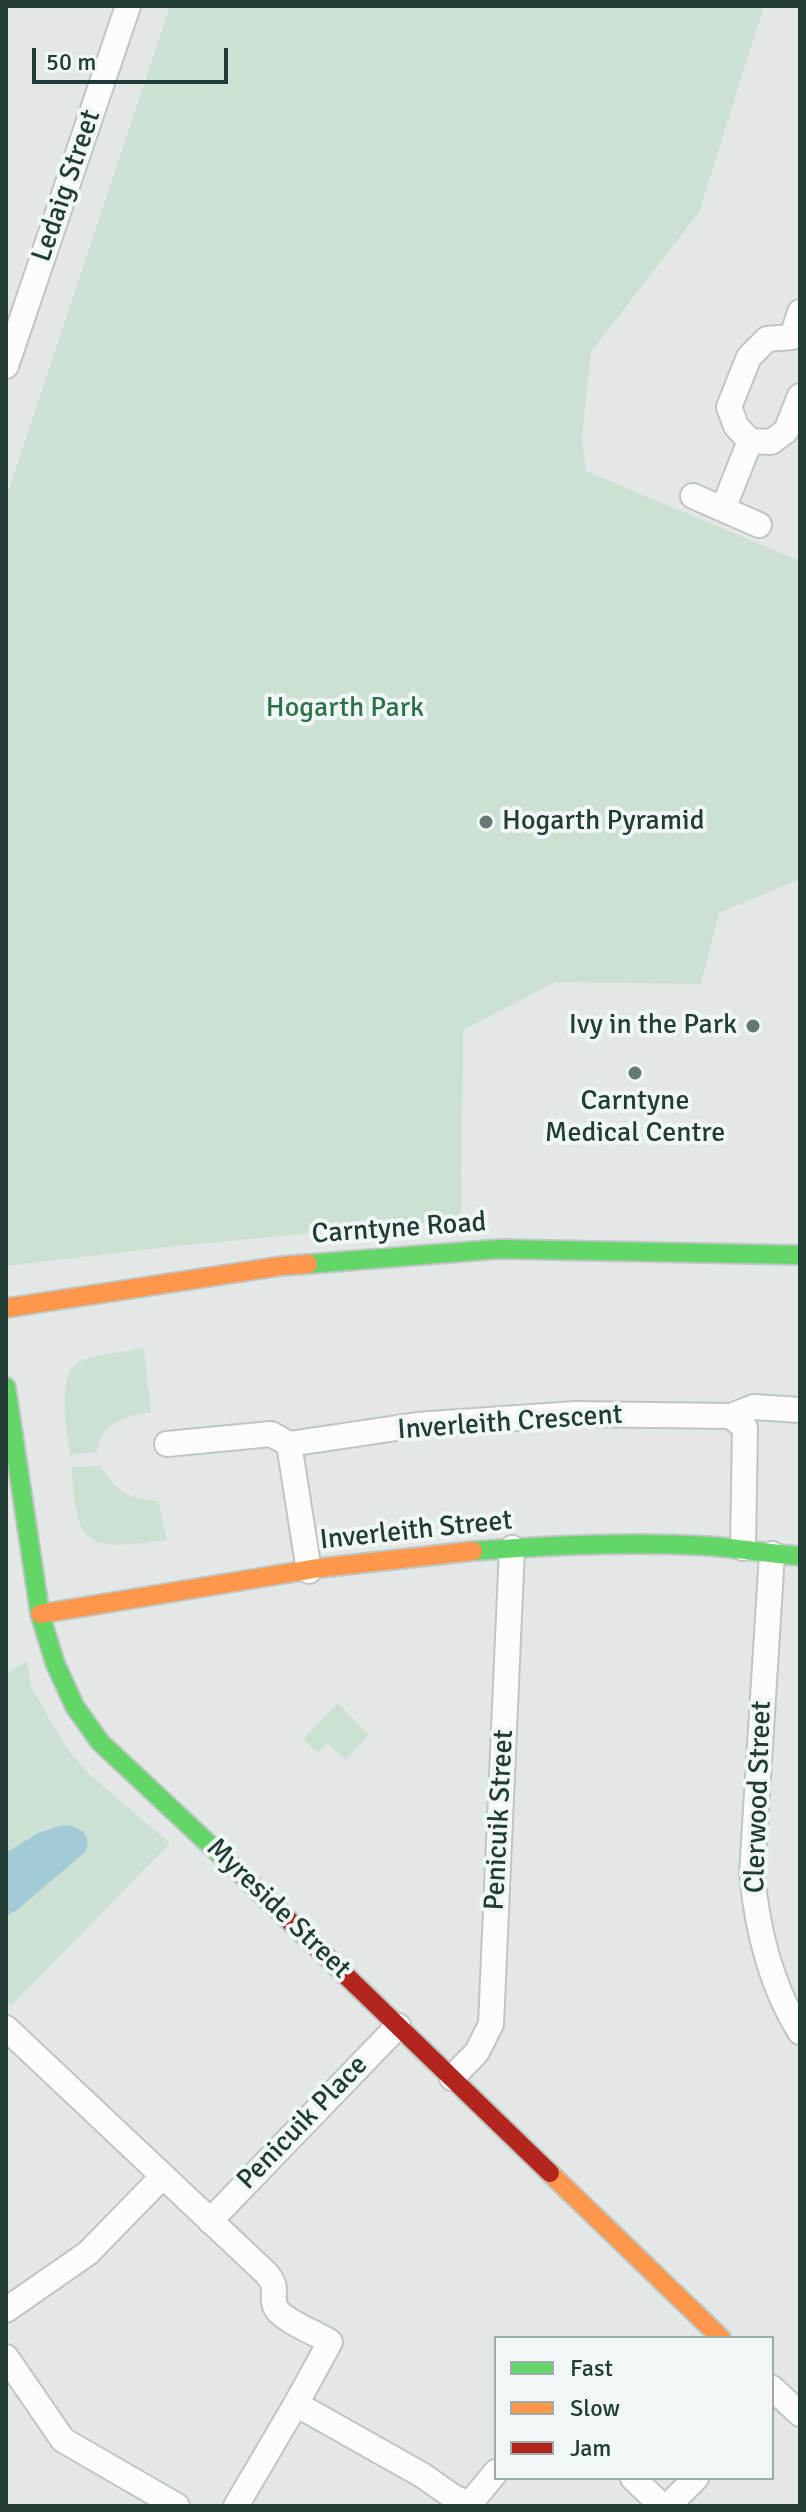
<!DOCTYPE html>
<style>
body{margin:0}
#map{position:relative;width:806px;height:2512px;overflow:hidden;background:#e3e8e6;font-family:Signika,sans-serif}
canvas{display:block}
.frame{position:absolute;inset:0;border:8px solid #213b36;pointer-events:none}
.legend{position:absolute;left:494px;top:2336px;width:280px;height:144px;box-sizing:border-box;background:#f0f7f4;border:2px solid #9daca8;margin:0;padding:10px 14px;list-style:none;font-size:24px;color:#213b36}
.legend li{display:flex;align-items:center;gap:16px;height:40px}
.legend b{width:40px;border:2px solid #9daca8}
.scale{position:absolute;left:32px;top:48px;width:196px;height:36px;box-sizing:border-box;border:4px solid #213b36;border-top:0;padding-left:10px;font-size:24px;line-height:28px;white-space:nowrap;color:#213b36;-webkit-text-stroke:6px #f0f7f4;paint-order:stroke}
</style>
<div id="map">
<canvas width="806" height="2512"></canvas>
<div class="frame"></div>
<ul class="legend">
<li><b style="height:10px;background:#63d668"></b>Fast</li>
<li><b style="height:10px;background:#ff974d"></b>Slow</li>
<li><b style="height:10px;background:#b3261e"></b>Jam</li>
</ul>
<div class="scale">50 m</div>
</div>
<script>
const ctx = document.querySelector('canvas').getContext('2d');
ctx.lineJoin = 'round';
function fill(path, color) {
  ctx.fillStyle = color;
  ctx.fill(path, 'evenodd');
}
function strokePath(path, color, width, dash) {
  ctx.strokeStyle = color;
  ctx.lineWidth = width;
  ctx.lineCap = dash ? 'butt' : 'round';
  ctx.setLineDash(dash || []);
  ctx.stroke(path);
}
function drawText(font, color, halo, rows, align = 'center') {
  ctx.font = font + ' Signika,sans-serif';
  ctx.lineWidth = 8;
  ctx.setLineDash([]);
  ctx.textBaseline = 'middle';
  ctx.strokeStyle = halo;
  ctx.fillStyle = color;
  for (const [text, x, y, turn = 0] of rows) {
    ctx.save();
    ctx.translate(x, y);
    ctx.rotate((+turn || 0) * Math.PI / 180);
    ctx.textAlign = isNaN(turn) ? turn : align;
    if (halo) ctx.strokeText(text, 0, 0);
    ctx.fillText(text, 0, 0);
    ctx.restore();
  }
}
fill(new Path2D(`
 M 170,6 L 764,6 L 699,212 L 591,352 L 582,436 L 586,471 L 800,561 L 800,879 L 719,913 L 701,984 L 556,982 L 463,1030 L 461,1219 L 176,1246 L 6,1266 L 6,498 Z
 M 144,1348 L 151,1412 C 126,1415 100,1424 97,1452 L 70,1455 C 68,1432 54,1371 81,1361 C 100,1354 124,1352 144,1348 Z
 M 101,1466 C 114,1491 130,1499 158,1501 L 167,1540 C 141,1542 91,1556 80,1524 C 73,1507 74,1485 71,1467 Z
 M 27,1661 L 31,1687 L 67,1749 L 91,1776 L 170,1843 L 11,2006 L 6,2000 L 6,1674 Z
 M 338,1703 L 369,1735 L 346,1760 L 327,1743 L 318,1753 L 303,1739 Z`), '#cce1d4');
fill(new Path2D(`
 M 63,1825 C 80,1826 93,1835 85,1852 L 17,1910 L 6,1916 L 6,1853 L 38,1833 Z`), '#a3cbd7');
const street = new Path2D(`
 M 792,337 L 767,339 L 749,357 L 729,407 L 736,426 L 750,441 L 771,442 L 786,431 L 800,396
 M 792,337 L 800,312
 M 6,366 L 128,6
 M 693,496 L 759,525
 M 723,509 L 750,441
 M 731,1416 L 754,1407 L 800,1410
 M 167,1444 L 271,1434 L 289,1444
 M 772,1554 L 752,1873 C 757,1929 770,1984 800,2032
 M 309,1571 L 289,1444 L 417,1425 L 575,1414 L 731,1416 L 745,1428 L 743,1548
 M 6,2028 L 266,2273 C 281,2290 269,2295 276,2308 C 282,2320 318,2334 330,2342 L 296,2404
 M 452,2078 L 477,2052 L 491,2024 L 512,1548
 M 210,2221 L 398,2026
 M 6,2310 L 88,2253 L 162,2177
 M 6,2357 L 63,2440 L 177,2506
 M 772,2388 L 800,2414
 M 633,2478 L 662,2506
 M 236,2506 L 296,2404 L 422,2475 L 455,2498 L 466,2502 L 472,2501 L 496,2472
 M 668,2506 L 696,2478`);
const fast = new Path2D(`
 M 308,1264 L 500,1249 L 800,1255
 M 6,1387 L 40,1614 L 55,1663 L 75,1707 L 100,1742 L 242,1875
 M 473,1551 C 551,1545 630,1541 708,1546 C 739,1548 769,1554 800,1556`);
const slow = new Path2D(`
 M 6,1308 L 281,1266 L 308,1264
 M 40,1614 L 319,1568 L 473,1551
 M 550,2173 L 721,2338`);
const jam = new Path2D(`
 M 242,1875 L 550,2173`);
strokePath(street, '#c0c5c3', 28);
strokePath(fast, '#bec6c3', 22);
strokePath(slow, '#bec6c3', 22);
strokePath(jam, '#bec6c3', 22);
strokePath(street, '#fbfcfb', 24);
strokePath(fast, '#63d668', 18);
strokePath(slow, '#ff974d', 18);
strokePath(jam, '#b3261e', 18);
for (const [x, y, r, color] of [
 [486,822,8,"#657874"],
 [753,1026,8,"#657874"],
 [635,1073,8,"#657874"]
]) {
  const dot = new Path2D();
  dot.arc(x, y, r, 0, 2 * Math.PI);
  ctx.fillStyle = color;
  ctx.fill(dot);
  strokePath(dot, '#f0f7f4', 3);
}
drawText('28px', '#213b36', '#f0f7f4', [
 ["Ledaig Street",67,186,-71],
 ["Carntyne Road",399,1229,-4],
 ["Inverleith Crescent",510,1423,-4],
 ["Inverleith Street",416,1531,-6],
 ["Clerwood Street",759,1797,-88],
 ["Penicuik Street",500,1820,-87],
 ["Myreside Street",278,1909,44],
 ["Penicuik Place",303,2123,-46]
]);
drawText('28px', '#2c714c', '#f0f7f4', [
 ["Hogarth Park",345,709]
]);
drawText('28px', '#213b36', '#f0f7f4', [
 ["Hogarth Pyramid",502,822],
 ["Ivy in the Park",737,1026,"right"],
 ["Carntyne",635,1102,"center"],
 ["Medical Centre",635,1134,"center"]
], 'left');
</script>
